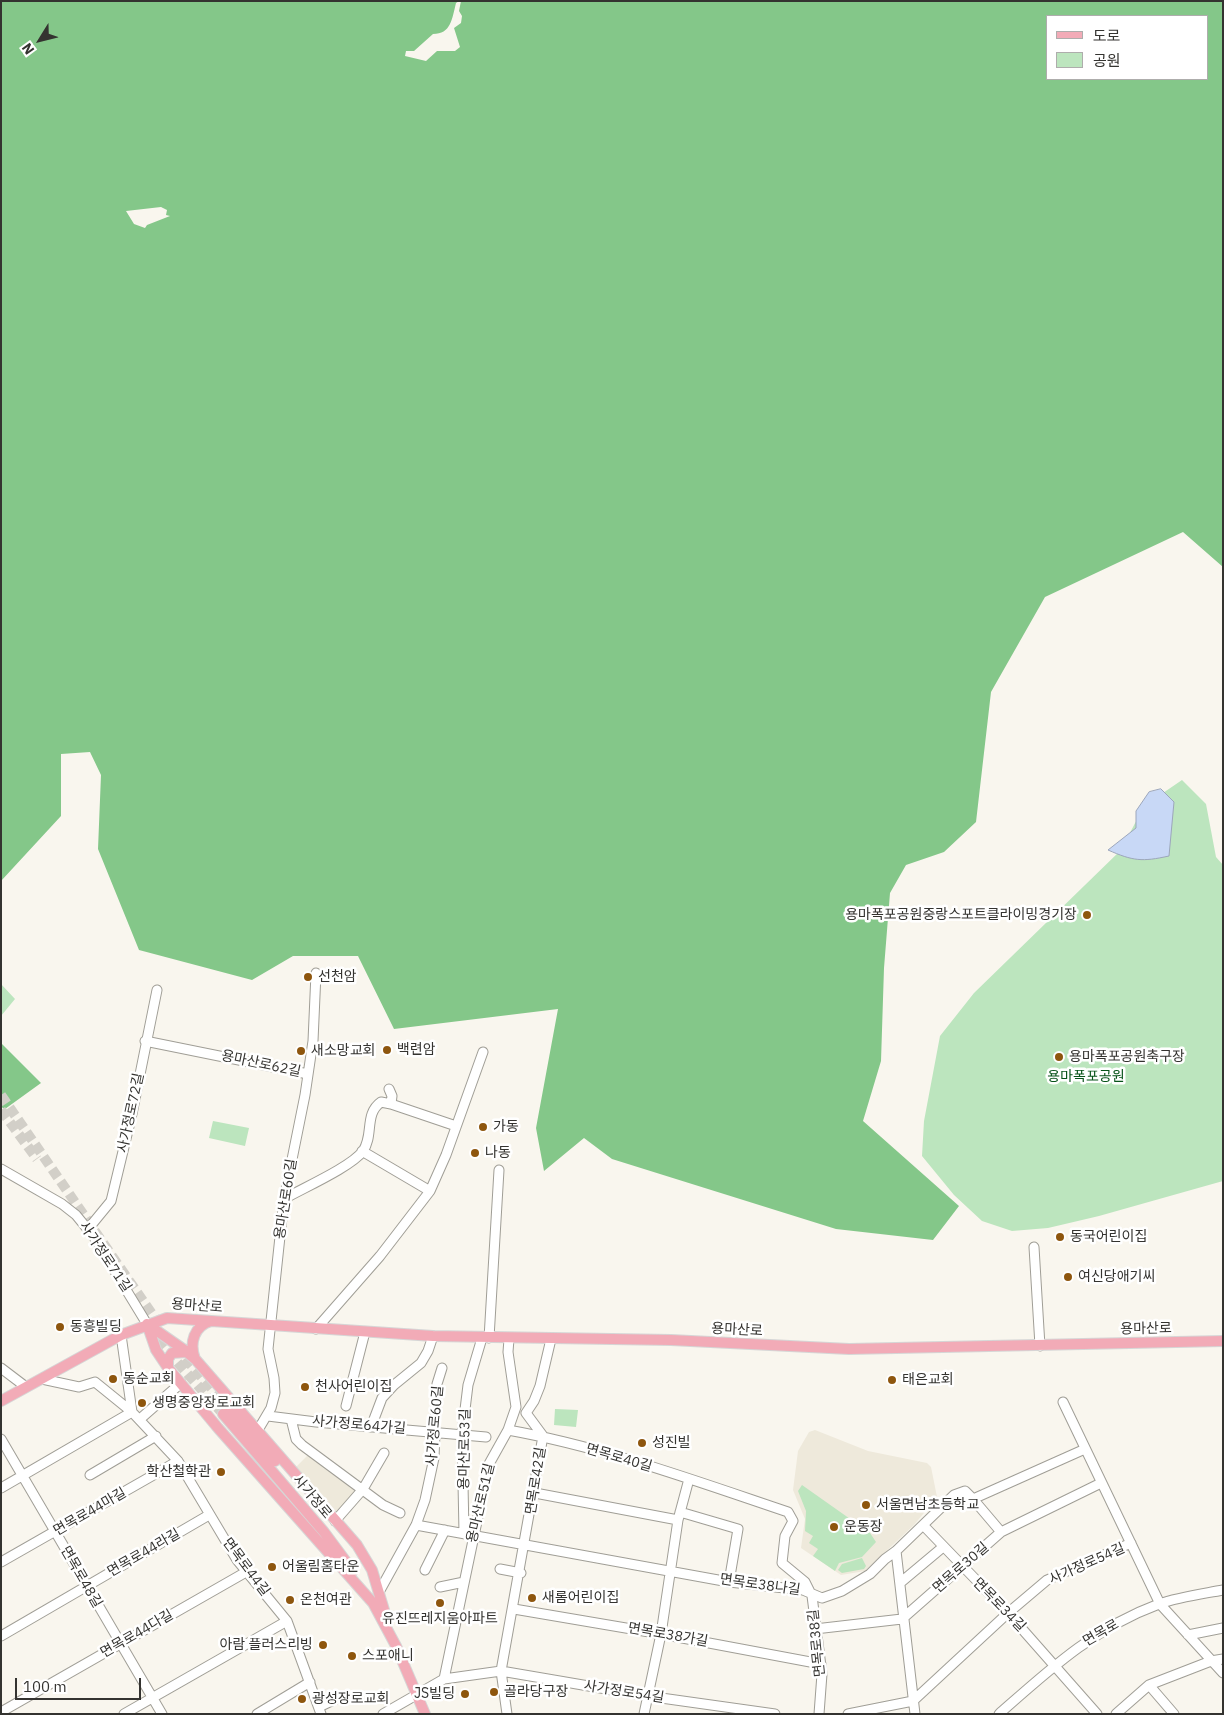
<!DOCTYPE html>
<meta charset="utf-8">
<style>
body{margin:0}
#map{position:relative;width:1224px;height:1715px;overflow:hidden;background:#f9f6ee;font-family:"IBM Plex Sans","Noto Sans KR",sans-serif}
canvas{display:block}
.frame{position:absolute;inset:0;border:2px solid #343330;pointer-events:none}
.legend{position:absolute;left:1046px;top:15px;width:162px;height:65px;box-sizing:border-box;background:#fff;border:1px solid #aeadac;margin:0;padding:6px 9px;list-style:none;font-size:15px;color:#343330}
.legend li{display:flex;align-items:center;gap:10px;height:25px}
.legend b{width:25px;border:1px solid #aeadac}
.north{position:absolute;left:15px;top:15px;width:50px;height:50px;-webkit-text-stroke:4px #fff;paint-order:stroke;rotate:234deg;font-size:14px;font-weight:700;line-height:20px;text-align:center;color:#343330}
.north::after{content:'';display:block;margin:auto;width:18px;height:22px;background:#343330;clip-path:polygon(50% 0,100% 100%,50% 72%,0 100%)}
.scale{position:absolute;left:15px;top:1678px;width:126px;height:22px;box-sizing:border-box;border:2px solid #343330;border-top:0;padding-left:6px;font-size:15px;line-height:18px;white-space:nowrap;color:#343330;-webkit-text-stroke:4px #fff;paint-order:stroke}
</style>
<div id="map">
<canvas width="1224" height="1715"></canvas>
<div class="frame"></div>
<ul class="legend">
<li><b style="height:6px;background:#f2abb7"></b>도로</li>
<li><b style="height:14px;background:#bce5be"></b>공원</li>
</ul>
<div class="north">N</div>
<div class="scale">100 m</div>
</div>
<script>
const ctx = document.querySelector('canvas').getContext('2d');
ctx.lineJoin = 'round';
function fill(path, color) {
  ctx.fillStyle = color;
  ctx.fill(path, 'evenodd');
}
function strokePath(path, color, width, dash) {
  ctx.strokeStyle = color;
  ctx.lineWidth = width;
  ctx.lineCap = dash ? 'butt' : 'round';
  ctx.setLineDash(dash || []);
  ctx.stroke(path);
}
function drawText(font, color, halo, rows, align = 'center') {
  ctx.font = font + ' "IBM Plex Sans","Noto Sans KR",sans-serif';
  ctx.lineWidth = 5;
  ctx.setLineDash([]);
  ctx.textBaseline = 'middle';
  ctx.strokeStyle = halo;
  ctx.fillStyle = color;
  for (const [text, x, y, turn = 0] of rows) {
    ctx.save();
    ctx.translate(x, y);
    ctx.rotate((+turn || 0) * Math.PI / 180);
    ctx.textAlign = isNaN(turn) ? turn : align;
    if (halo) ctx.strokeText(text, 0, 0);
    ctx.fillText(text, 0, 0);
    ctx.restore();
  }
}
fill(new Path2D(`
 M 815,1430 L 868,1451 L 927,1463 L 931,1467 L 937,1497 L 914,1525 L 865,1571 L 841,1575 L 801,1548 L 805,1519 L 793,1490 L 798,1451 L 809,1432 Z
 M 309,1454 L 360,1490 L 335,1517 L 293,1470 Z`), '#eee9db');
fill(new Path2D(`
 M 1182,780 L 1206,804 L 1216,857 L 1223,865 L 1223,1181 L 1099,1216 L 1048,1228 L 1012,1231 L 982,1221 L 954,1195 L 922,1156 L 924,1121 L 940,1036 L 974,993 L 1121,850 L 1144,806 Z
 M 1,984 L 15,999 L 1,1016 Z
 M 213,1121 L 249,1128 L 245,1146 L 209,1138 Z
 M 555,1409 L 578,1410 L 576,1427 L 554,1425 Z
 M 802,1485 L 870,1533 L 876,1542 L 862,1557 L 839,1563 L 835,1571 L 813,1556 L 818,1549 L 809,1543 L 813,1536 L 805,1531 L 806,1511 L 798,1491 Z
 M 862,1558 L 866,1566 L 864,1569 L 842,1573 L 838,1570 L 842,1564 Z`), '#bce5be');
fill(new Path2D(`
 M 1,1 L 459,1 L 456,3 C 452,19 451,34 433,34 L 414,51 L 406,51 L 405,56 L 426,61 L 437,51 L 455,51 L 460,47 L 454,28 L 461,23 L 462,16 L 459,11 L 461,1 L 1223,1 L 1223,567 L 1183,532 L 1045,597 L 991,692 L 976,822 L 944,852 L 906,865 L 890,893 L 884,968 L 881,1061 L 863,1121 L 959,1206 L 933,1240 L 836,1229 L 612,1159 L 584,1138 L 544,1171 L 536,1128 L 558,1009 L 394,1029 L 358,956 L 293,956 L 252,980 L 139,950 L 98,849 L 101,775 L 90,752 L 61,754 L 61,816 L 1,881 ZM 1048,16 L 1208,16 L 1208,79 L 1048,79 ZM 161,207 L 167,210 L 166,215 L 170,216 L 147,225 L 145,228 L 134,224 L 126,211 Z
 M 1,1043 L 41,1083 L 5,1109 L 1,1107 Z`), '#84c789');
const water = new Path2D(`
 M 1161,789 L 1174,802 L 1169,856 C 1142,862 1133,861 1108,850 L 1136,828 L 1136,811 L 1149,792 Z`);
fill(water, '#c8d8f6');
strokePath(water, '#9ca6bb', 1);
strokePath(new Path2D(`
 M 1,1095 L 161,1327
 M 1,1110 L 37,1159
 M 150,1327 L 163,1346 L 223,1414
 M 175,1347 L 229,1408`), '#d2cfc8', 10, [10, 5]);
const minor = new Path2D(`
 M 145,1041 L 308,1074
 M 391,1104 L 456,1126
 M 362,1151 L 430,1191
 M 1,1169 L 62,1204 L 76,1215 L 94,1237 L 147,1324
 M 284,1199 C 303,1188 351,1167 363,1151 C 374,1135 364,1114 381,1102 L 391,1104 L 392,1096 L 389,1089
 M 88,1229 L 111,1201 L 132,1114 L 157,990
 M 1034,1247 L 1040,1346
 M 316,1329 L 380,1256 L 430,1191 L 446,1155 L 483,1052
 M 121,1335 L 132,1412 L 178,1461 L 237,1560 L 287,1621 L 321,1714
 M 489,1338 L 499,1170
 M 1,1368 L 26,1387
 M 1063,1402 L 1160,1604 L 1223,1673
 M 346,1406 L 365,1332
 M 268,1416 L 316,1422 L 486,1437
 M 140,1419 L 181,1383
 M 291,1419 L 296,1439 L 302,1445 L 383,1505 L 400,1513
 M 371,1427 L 382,1398 L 394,1385 L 421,1363 L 428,1351 L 433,1336
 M 258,1430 L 271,1408 L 275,1393 L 274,1378 L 268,1349 L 284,1199 L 305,1095 L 313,1041 L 316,973
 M 508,1430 C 603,1447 696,1481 788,1512 L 793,1521 L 785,1536 L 782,1563 L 805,1582 L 812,1596 L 822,1674 L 819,1714
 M 1,1439 L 162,1714
 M 90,1475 L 156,1436
 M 1,1488 L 132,1412 L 95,1382 L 79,1387 L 42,1379
 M 535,1493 L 678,1520
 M 973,1499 L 1001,1532
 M 680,1512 L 738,1529 L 729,1582
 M 335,1521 L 363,1489 L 384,1453
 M 416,1525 L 729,1582 L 803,1590 L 822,1598 L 842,1591 L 870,1574 L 885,1559 L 896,1551 L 954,1495 L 965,1491 L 973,1499 L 1085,1449
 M 923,1525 L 1008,1613 L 1097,1714
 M 464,1533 L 462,1434 L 468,1385 L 482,1338
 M 896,1551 L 915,1714
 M 1,1562 L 178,1461
 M 500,1569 L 521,1573
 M 425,1570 L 445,1530
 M 900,1583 L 943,1547
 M 440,1587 L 464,1582
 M 379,1592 L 416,1525 L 425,1500 L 434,1458 L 437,1384 L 442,1368
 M 514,1609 L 661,1634 L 821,1664
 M 815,1629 L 902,1619 L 1001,1532 L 1101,1483
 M 1188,1635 L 1223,1628
 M 1,1636 L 209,1515
 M 444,1679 L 489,1464 L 508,1430 L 516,1407 L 508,1352 L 509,1339
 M 1149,1685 L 1174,1714
 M 319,1707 L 340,1697
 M 1,1712 L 246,1572
 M 124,1714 L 287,1621
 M 257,1714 L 310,1682
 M 383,1714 L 444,1679 L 501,1671 L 647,1696 L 775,1714
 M 507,1714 L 501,1671 L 543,1436 L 526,1413 L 534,1401 L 540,1386 L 551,1339
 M 644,1714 L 661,1634 L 678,1520 L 689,1479
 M 848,1714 L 913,1701 L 1008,1613 L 1047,1580 L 1131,1543
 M 999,1714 C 1050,1669 1094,1628 1159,1604 C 1179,1597 1202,1594 1223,1590
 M 1116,1714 L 1149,1685 L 1211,1661 L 1223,1659`);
const major = new Path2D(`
 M 147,1324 L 156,1350 L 168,1368 L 218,1428 L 373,1603 L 396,1646 L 425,1714
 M 147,1324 L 183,1349 L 196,1360 L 357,1545 L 372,1570 L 387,1620
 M 195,1359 C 189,1343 194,1326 211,1321
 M 168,1368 L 168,1359 L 172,1353 L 187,1352
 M 1,1401 L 121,1335 L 167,1318 L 433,1336 L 671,1340 L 849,1349 L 1223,1341
 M 229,1408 L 275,1461
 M 223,1414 L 324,1532 L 353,1571`);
strokePath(minor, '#a09e96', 11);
strokePath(major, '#d6d6d6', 12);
strokePath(minor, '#fff', 9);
strokePath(major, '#f2abb7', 10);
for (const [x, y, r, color] of [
 [1087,915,5,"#8e560e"],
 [308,977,5,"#8e560e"],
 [387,1050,5,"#8e560e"],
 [301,1051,5,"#8e560e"],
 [1059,1057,5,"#8e560e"],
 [483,1127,5,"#8e560e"],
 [475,1153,5,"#8e560e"],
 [1060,1237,5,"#8e560e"],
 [1068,1277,5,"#8e560e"],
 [60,1327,5,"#8e560e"],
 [113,1379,5,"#8e560e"],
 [892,1380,5,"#8e560e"],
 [305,1387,5,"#8e560e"],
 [142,1403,5,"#8e560e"],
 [642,1443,5,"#8e560e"],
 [221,1472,5,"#8e560e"],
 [866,1505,5,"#8e560e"],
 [834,1527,5,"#8e560e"],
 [272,1567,5,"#8e560e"],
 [532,1598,5,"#8e560e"],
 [290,1600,5,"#8e560e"],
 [440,1603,5,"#8e560e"],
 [323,1645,5,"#8e560e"],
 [352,1656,5,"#8e560e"],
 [494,1692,5,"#8e560e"],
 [465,1694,5,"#8e560e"],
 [302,1699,5,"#8e560e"]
]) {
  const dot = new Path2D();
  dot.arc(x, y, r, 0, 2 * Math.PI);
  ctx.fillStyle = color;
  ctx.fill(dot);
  strokePath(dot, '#fff', 2);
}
drawText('14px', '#343330', '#fff', [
 ["용마폭포공원중랑스포트클라이밍경기장",1077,915,"right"],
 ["선천암",318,977],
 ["백련암",397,1050],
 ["새소망교회",311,1051],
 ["용마폭포공원축구장",1069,1057],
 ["가동",493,1127],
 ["나동",485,1153],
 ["동국어린이집",1070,1237],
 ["여신당애기씨",1078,1277],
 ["동흥빌딩",70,1327],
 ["동순교회",123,1379],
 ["태은교회",902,1380],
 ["천사어린이집",315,1387],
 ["생명중앙장로교회",152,1403],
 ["성진빌",652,1443],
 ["학산철학관",211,1472,"right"],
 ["서울면남초등학교",876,1505],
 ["운동장",844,1527],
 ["어울림홈타운",282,1567],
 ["새롬어린이집",542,1598],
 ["온천여관",300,1600],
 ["유진뜨레지움아파트",440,1619,"center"],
 ["아람 플러스리빙",313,1645,"right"],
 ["스포애니",362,1656],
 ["골라당구장",504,1692],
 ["JS빌딩",455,1694,"right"],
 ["광성장로교회",312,1699]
], 'left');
drawText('14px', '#343330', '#fff', [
 ["용마산로62길",261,1064,12],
 ["사가정로72길",131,1113,-78],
 ["용마산로60길",286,1199,-81],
 ["사가정로71길",105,1257,56],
 ["용마산로",197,1306,4],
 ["용마산로",1146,1329,-1],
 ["용마산로",737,1330,3],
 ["사가정로64가길",359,1425,5],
 ["사가정로60길",435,1426,-85],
 ["용마산로53길",465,1449,-89],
 ["면목로40길",619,1458,16],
 ["면목로42길",536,1481,-81],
 ["사가정로",312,1497,50],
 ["용마산로51길",481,1503,-77],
 ["면목로44마길",90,1512,-30],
 ["면목로44라길",144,1553,-30],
 ["사가정로54길",1087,1564,-24],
 ["면목로44길",246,1567,53],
 ["면목로30길",961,1568,-41],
 ["면목로48길",81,1577,60],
 ["면목로38나길",760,1585,8],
 ["면목로34길",999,1605,46],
 ["면목로",1101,1633,-30],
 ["면목로44다길",137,1634,-30],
 ["면목로38가길",668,1635,10],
 ["면목로38길",817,1643,-96],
 ["사가정로54길",624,1692,9]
]);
drawText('14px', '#075319', '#fff', [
 ["용마폭포공원",1086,1077]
]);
</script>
